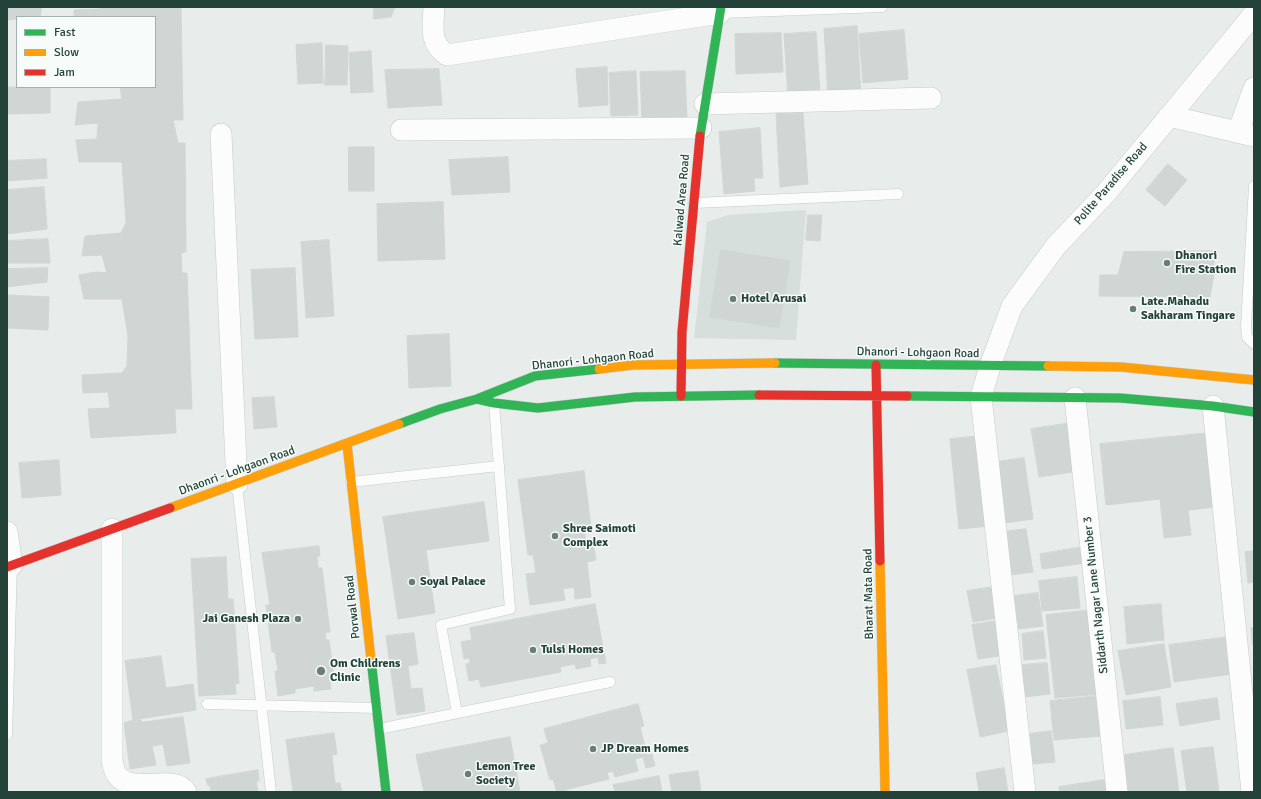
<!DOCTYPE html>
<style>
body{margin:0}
#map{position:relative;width:1261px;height:799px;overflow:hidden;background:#e8edeb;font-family:Signika,sans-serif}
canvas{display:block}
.frame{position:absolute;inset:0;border:8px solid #23433a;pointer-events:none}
.legend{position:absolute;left:16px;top:16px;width:140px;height:72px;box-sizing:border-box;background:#f7fbf9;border:1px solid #a2b1ad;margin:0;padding:5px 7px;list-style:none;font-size:12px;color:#23433a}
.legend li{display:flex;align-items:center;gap:8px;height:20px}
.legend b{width:20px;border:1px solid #a2b1ad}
</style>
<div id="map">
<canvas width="1261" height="799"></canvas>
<div class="frame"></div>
<ul class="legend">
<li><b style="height:5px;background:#30b455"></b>Fast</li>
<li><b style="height:5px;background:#ff9f0a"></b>Slow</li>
<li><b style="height:5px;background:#e5322d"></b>Jam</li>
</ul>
</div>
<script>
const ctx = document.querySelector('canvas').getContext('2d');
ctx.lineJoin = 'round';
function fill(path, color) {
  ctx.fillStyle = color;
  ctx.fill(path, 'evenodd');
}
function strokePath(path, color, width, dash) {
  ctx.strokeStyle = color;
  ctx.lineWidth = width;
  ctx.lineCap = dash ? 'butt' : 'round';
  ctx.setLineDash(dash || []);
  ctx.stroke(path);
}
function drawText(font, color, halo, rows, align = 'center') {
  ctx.font = font + ' Signika,sans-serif';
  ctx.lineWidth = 3;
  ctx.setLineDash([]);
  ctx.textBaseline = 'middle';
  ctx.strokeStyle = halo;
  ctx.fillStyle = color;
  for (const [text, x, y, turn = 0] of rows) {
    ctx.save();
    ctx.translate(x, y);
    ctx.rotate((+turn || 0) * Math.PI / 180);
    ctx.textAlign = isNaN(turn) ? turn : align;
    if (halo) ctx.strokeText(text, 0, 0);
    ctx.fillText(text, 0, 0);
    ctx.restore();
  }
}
fill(new Path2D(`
 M 806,210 L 796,340 L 694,338 L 707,222 L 728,215 Z`), '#d6dfdb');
const building = new Path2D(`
 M 7,7 L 42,7 L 40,17 L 17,17 L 17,19 L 7,20 Z
 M 100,7 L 181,7 L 183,120 L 173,120 L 178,143 L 185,143 L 186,252 L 181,253 L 182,273 L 187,273 L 192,409 L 175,409 L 176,433 L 91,438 L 88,409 L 110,408 L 108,392 L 83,393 L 82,375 L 122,373 L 127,366 L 128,336 L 122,299 L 84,299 L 79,275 L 96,272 L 107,273 L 102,255 L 82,256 L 85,236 L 121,233 L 126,223 L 122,162 L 79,162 L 76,140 L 97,139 L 98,123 L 75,125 L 78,102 L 122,99 L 120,87 L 155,87 L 155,17 L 74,17 L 74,10 L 100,9 Z
 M 374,7 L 395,7 L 391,17 L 374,19 Z
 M 857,26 L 861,95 L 828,97 L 824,29 Z
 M 904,30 L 908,79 L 863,83 L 859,34 Z
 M 816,32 L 820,94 L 788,96 L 784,34 Z
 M 781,33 L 783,72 L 736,74 L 735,34 Z
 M 322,43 L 323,83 L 298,84 L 296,45 Z
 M 326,45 L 348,46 L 347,85 L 325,85 Z
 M 371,51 L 373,92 L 351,93 L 349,53 Z
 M 607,67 L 608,105 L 579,107 L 576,69 Z
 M 439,69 L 442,105 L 388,108 L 385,70 Z
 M 636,71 L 638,115 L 611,116 L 609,73 Z
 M 685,71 L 687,119 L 642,120 L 640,72 Z
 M 7,87 L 50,87 L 50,113 L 7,114 Z
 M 803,113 L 808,184 L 780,187 L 776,114 Z
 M 760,128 L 763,178 L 754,178 L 755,191 L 724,194 L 719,132 Z
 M 349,147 L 374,147 L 374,191 L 349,191 Z
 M 508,157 L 510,192 L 452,195 L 449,160 Z
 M 46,159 L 47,178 L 7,181 L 7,161 Z
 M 1168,164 L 1187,180 L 1165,206 L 1146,190 Z
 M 44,187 L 47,229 L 7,234 L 7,190 Z
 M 443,202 L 445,259 L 378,261 L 377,204 Z
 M 808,215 L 822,215 L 820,241 L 806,240 Z
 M 48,239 L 50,263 L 7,263 L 7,241 Z
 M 329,240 L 334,316 L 306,318 L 301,242 Z
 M 721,250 L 790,261 L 779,328 L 710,317 Z
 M 1214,251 L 1214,274 L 1210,297 L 1099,296 L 1100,275 L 1118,275 L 1124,252 Z
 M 48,268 L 47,282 L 7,287 L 7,269 Z
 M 295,268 L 298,337 L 255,339 L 251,270 Z
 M 7,295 L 49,297 L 48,330 L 7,328 Z
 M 449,334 L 451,386 L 409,388 L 407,336 Z
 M 274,397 L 277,427 L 254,429 L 252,398 Z
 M 1071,423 L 1079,471 L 1039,477 L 1031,429 Z
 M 1209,433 L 1217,507 L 1188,510 L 1191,535 L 1164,538 L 1160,499 L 1106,505 L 1100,444 Z
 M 981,436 L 990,526 L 959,529 L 950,439 Z
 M 1024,458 L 1033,519 L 1005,523 L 996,462 Z
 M 59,460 L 61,495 L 22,498 L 19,463 Z
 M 584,471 L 591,527 L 584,528 L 586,544 L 593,543 L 596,560 L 587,562 L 591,597 L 575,599 L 574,587 L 563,589 L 565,600 L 530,605 L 526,574 L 536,573 L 533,555 L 528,555 L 518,480 Z
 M 484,502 L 489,541 L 426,550 L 435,613 L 398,619 L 383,517 Z
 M 1026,529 L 1033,572 L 1010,575 L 1003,532 Z
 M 319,546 L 320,556 L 317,556 L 318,568 L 322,568 L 330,632 L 325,633 L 326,640 L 329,640 L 334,676 L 329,676 L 331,689 L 314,691 L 314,686 L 295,689 L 295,693 L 278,696 L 275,671 L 278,671 L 275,652 L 272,652 L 266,605 L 270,605 L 262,553 Z
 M 1083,547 L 1086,563 L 1042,569 L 1040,554 Z
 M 1254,551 L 1254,582 L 1248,583 L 1245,552 Z
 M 226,557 L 228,599 L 233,599 L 239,683 L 235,684 L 236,694 L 199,696 L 191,559 Z
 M 1077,577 L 1080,608 L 1042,611 L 1039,581 Z
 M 993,587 L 998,618 L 973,622 L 967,591 Z
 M 1038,593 L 1043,626 L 1019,629 L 1014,596 Z
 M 595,604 L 606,663 L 599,664 L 598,657 L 590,659 L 591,666 L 576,669 L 575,664 L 560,667 L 561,672 L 481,687 L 479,679 L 469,681 L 466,664 L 470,663 L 469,658 L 464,659 L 461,642 L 472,640 L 470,628 Z
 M 1161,604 L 1164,640 L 1127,644 L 1124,607 Z
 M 1092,610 L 1100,694 L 1055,698 L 1046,615 Z
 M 1002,620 L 1006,655 L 978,659 L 972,625 Z
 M 1251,628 L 1254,628 L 1254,645 L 1253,645 Z
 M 1043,631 L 1046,658 L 1024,660 L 1022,634 Z
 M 414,633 L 418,664 L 408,666 L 411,689 L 422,688 L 425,711 L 397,715 L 386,636 Z
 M 1227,637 L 1232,674 L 1174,682 L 1169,645 Z
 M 1164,644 L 1171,687 L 1126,695 L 1118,651 Z
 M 161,656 L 166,688 L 193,684 L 196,710 L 133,720 L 125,661 Z
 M 1047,663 L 1050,694 L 1024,697 L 1021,665 Z
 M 996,665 L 1009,731 L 980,737 L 967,670 Z
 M 1098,696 L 1102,736 L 1054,740 L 1050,701 Z
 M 1160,697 L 1163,725 L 1126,729 L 1123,701 Z
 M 1217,698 L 1220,719 L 1180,726 L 1176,704 Z
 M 638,704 L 644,726 L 640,727 L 647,755 L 652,754 L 655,766 L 646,768 L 643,757 L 635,759 L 638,771 L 615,777 L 613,771 L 607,773 L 609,779 L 557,792 L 553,779 L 550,780 L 540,745 L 548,743 L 544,729 Z
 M 183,717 L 190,763 L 167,766 L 163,744 L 152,746 L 156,765 L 130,769 L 124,723 L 133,720 L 141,720 L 142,722 Z
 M 1051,731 L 1055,762 L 1033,764 L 1028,734 Z
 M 334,733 L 337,754 L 332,755 L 335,783 L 340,783 L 342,792 L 293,792 L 286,740 Z
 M 510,737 L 520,792 L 424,792 L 416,755 Z
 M 1213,747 L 1219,792 L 1187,792 L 1181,751 Z
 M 1173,748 L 1179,792 L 1128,792 L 1124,755 Z
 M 1004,768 L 1008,792 L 979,792 L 976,773 Z
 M 258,770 L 259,781 L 256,781 L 258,792 L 211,792 L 210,785 L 208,786 L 206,779 Z
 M 698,771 L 701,792 L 672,792 L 669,775 Z
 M 659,776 L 662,792 L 608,792 L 615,791 L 613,785 Z
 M 1104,780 L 1106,792 L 1060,792 L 1059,787 Z`);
fill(building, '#cfd6d4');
strokePath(building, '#d0d6d4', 1);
const lane = new Path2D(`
 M 720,13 L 882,7
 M 1254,186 L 1246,326 L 1247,337 L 1254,344
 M 694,203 L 898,194
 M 351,482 L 499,466
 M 237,484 L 271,792
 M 207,704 L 377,708
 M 457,713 L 441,625 L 510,609 L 494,403
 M 379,729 L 610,682
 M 7,735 L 12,565`);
const street = new Path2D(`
 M 434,7 C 433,27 429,43 447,55 L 720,13
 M 705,104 L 931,98
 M 1169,116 L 1254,136
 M 401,130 L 701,128
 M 1238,132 L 1254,88
 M 221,134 L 237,484
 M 1075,398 L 1117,792
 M 1213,406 L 1252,792
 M 112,529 L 112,760 C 113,765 114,771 117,775 C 133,796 174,773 186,792
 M 7,532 L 12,565
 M 1025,792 L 981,397 L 990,366 L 1012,306 L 1056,246 L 1106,193 L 1254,14`);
const fast = new Path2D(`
 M 700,136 L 721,7
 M 775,363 L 1048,366
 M 907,396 L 1120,398 L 1213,406 L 1254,412
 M 477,399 L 494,403 L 538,408 L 635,397 L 759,395
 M 399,424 L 440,409 L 477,399 L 535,376 L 599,369
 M 371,659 L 386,792`);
const slow = new Path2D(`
 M 1048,366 L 1121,367 L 1254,380
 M 599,369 L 633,365 L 775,363
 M 347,444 L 371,659
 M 170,508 L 399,424
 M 880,561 L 885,792`);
const jam = new Path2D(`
 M 876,365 L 880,561
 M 759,395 L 907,396
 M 681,396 L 682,332 L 700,136
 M 7,567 L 170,508`);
strokePath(lane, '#c5cac8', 11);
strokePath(street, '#c5cac8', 22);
strokePath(fast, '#c3cbc8', 10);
strokePath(slow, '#c3cbc8', 10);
strokePath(jam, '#c3cbc8', 10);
strokePath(lane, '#fcfcfc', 10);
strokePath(street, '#fcfcfc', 21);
strokePath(fast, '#30b455', 9);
strokePath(slow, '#ff9f0a', 9);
strokePath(jam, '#e5322d', 9);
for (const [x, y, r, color] of [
 [1167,263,4,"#687e78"],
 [733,299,4,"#687e78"],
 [1133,309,4,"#687e78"],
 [555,536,4,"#687e78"],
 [412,582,4,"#687e78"],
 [298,619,4,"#687e78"],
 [533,650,4,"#687e78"],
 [321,671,5,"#687e78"],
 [593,749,4,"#687e78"],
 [468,774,4,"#687e78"]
]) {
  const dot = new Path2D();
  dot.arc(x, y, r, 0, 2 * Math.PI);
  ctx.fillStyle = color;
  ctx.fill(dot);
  strokePath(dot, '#f7fbf9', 1.5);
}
drawText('12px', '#23433a', '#f7fbf9', [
 ["Polite Paradise Road",1111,184,-49],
 ["Kalwad Area Road",682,200,-85],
 ["Dhanori - Lohgaon Road",918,353,1],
 ["Dhanori - Lohgaon Road",593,360,-6],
 ["Dhaonri - Lohgaon Road",237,471,-20],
 ["Bharat Mata Road",869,594,-91],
 ["Siddarth Nagar Lane Number 3",1096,595,-96],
 ["Porwal Road",353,607,-96]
]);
drawText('bold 12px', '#23433a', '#f7fbf9', [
 ["Dhanori",1175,256],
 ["Fire Station",1175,270],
 ["Hotel Arusai",741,299],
 ["Late.Mahadu",1141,302],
 ["Sakharam Tingare",1141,316],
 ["Shree Saimoti",563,529],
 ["Complex",563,543],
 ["Soyal Palace",420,582],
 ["Jai Ganesh Plaza",290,619,"right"],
 ["Tulsi Homes",541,650],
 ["Om Childrens",330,664],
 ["Clinic",330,678],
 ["JP Dream Homes",601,749],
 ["Lemon Tree",476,767],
 ["Society",476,781]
], 'left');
</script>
